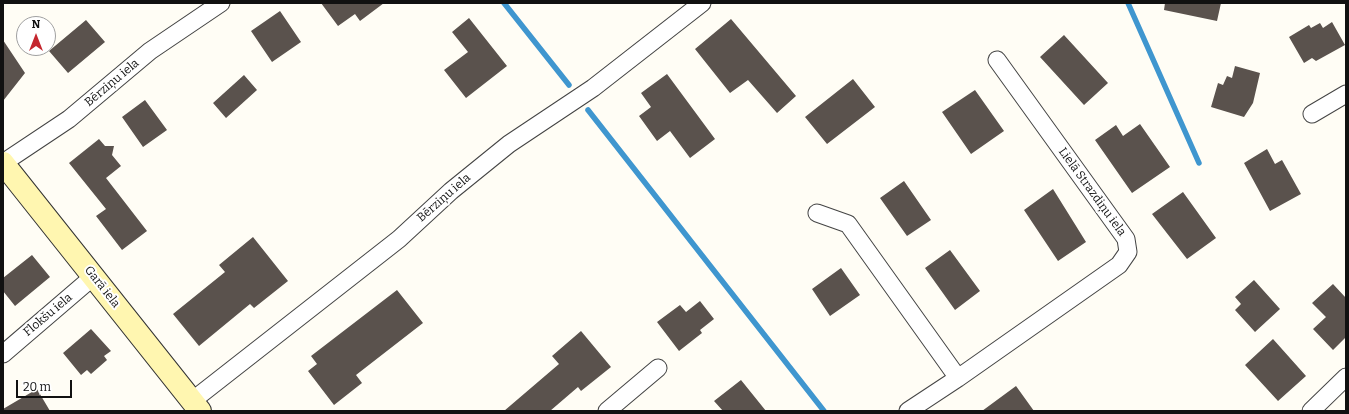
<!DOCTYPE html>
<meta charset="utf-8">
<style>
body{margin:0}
#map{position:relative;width:1349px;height:414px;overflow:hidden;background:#fffdf5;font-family:Bitter,serif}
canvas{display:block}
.frame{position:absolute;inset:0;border:4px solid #111;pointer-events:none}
.north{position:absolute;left:16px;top:16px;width:40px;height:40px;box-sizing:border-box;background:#fff;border:1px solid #a0a0a0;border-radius:50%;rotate:0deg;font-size:11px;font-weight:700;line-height:16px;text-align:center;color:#111}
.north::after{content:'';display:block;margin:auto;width:14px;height:18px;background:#c4262e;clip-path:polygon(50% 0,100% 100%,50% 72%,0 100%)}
.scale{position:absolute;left:16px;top:380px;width:56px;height:18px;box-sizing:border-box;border:2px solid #111;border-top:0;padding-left:5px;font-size:12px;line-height:14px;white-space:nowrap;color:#111;-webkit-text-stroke:3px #fff;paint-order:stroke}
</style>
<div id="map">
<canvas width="1349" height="414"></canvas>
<div class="frame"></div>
<div class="north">N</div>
<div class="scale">20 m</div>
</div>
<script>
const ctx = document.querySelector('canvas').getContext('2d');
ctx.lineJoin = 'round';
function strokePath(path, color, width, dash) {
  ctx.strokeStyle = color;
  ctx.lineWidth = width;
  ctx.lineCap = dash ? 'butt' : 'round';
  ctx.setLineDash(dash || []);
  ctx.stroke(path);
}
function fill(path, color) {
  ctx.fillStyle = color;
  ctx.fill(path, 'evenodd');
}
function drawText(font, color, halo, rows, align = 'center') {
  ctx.font = font + ' Bitter,serif';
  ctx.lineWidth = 4;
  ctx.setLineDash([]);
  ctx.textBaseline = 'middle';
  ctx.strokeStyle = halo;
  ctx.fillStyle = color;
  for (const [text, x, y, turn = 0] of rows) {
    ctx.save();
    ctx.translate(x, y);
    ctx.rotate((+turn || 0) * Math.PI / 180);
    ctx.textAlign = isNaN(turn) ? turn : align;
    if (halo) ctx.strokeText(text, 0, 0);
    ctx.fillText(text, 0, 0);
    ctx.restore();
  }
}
strokePath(new Path2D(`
 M 504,3 L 569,85
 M 1128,3 L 1199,163
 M 588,110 L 824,411`), '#3f96cf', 5.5);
fill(new Path2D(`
 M 321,3 L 384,3 L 360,21 L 355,14 L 338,26 Z
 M 1165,3 L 1221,3 L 1217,21 L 1164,10 Z
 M 280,11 L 301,42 L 272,62 L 251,31 Z
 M 469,18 L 507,66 L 466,98 L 444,70 L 468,52 L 452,32 Z
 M 731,19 L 796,96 L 777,113 L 748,80 L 730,93 L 695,49 Z
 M 86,20 L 105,42 L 68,73 L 49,51 Z
 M 1332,22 L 1345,45 L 1316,61 L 1312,58 L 1304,63 L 1289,37 L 1309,25 L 1311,28 L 1320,23 L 1323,28 Z
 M 1064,35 L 1108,83 L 1084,105 L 1040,57 Z
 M 3,40 L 25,73 L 3,101 Z
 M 1235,66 L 1260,73 L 1253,103 L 1244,117 L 1211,107 L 1218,83 L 1223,85 L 1227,76 L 1232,78 Z
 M 667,74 L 715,139 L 690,158 L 670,131 L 657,141 L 639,116 L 651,107 L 641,93 Z
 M 244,75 L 257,90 L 226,118 L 213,103 Z
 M 853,79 L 875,107 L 827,144 L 805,117 Z
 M 975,90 L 1004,131 L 971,154 L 942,112 Z
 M 145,100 L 167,130 L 143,147 L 122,117 Z
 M 1140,124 L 1170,167 L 1132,193 L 1095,140 L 1116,125 L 1123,136 Z
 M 99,139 L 105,146 L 114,146 L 112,155 L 121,166 L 106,178 L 147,231 L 122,250 L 96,216 L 106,209 L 69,163 Z
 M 1267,149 L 1275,164 L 1282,160 L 1301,194 L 1270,211 L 1244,163 Z
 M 904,181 L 931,220 L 907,236 L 880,198 Z
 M 1053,189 L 1086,242 L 1058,261 L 1024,210 Z
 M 1183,192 L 1216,238 L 1187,259 L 1152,214 Z
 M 253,237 L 288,281 L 254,308 L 250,304 L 199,346 L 173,314 L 225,272 L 219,265 Z
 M 950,250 L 980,291 L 955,310 L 925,268 Z
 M 32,255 L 50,277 L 15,306 L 3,291 L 3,278 Z
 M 841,268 L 860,295 L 830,316 L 812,289 Z
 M 1254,280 L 1280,309 L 1255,332 L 1235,310 L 1241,304 L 1235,297 Z
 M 1333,284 L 1346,298 L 1346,337 L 1333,350 L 1313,329 L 1326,317 L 1312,303 Z
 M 397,290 L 423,323 L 356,375 L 362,383 L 334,405 L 308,371 L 317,364 L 311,356 Z
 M 700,301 L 714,319 L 700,330 L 702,333 L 679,351 L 657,322 L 680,305 L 686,312 Z
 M 91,329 L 111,351 L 104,356 L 107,360 L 91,374 L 87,370 L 81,375 L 63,353 Z
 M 581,331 L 611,367 L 581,391 L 578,387 L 550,411 L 504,411 L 559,364 L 552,356 Z
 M 1273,339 L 1306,376 L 1278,401 L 1245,365 Z
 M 741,380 L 766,411 L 723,411 L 714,401 Z
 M 1016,386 L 1034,411 L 982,411 Z
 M 37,389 L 50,411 L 3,411 L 3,409 Z`), '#5a524d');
const street = new Path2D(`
 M 1312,114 L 1346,94
 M 3,163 L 69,119 L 150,51 L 221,3
 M 817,213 L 848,224 L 958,378
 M 3,354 L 94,276
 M 192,401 L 399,239 L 451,191 L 509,144 L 593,88 L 702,3
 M 607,411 L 658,368
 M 908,411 L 958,378 L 1119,265 L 1128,252 L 1126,239 L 997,60
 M 1311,411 L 1346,377`);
const secondary = new Path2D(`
 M 3,163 L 200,411`);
strokePath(street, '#444', 19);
strokePath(secondary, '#333', 24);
strokePath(street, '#fff', 17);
strokePath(secondary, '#fff6b0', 22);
drawText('12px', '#111', '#fff', [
 ["Bērziņu iela",112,83,-40],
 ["Lielā Strazdiņu iela",1092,192,54],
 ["Bērziņu iela",444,198,-41],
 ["Garā iela",102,287,52],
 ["Flokšu iela",48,315,-40]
]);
</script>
